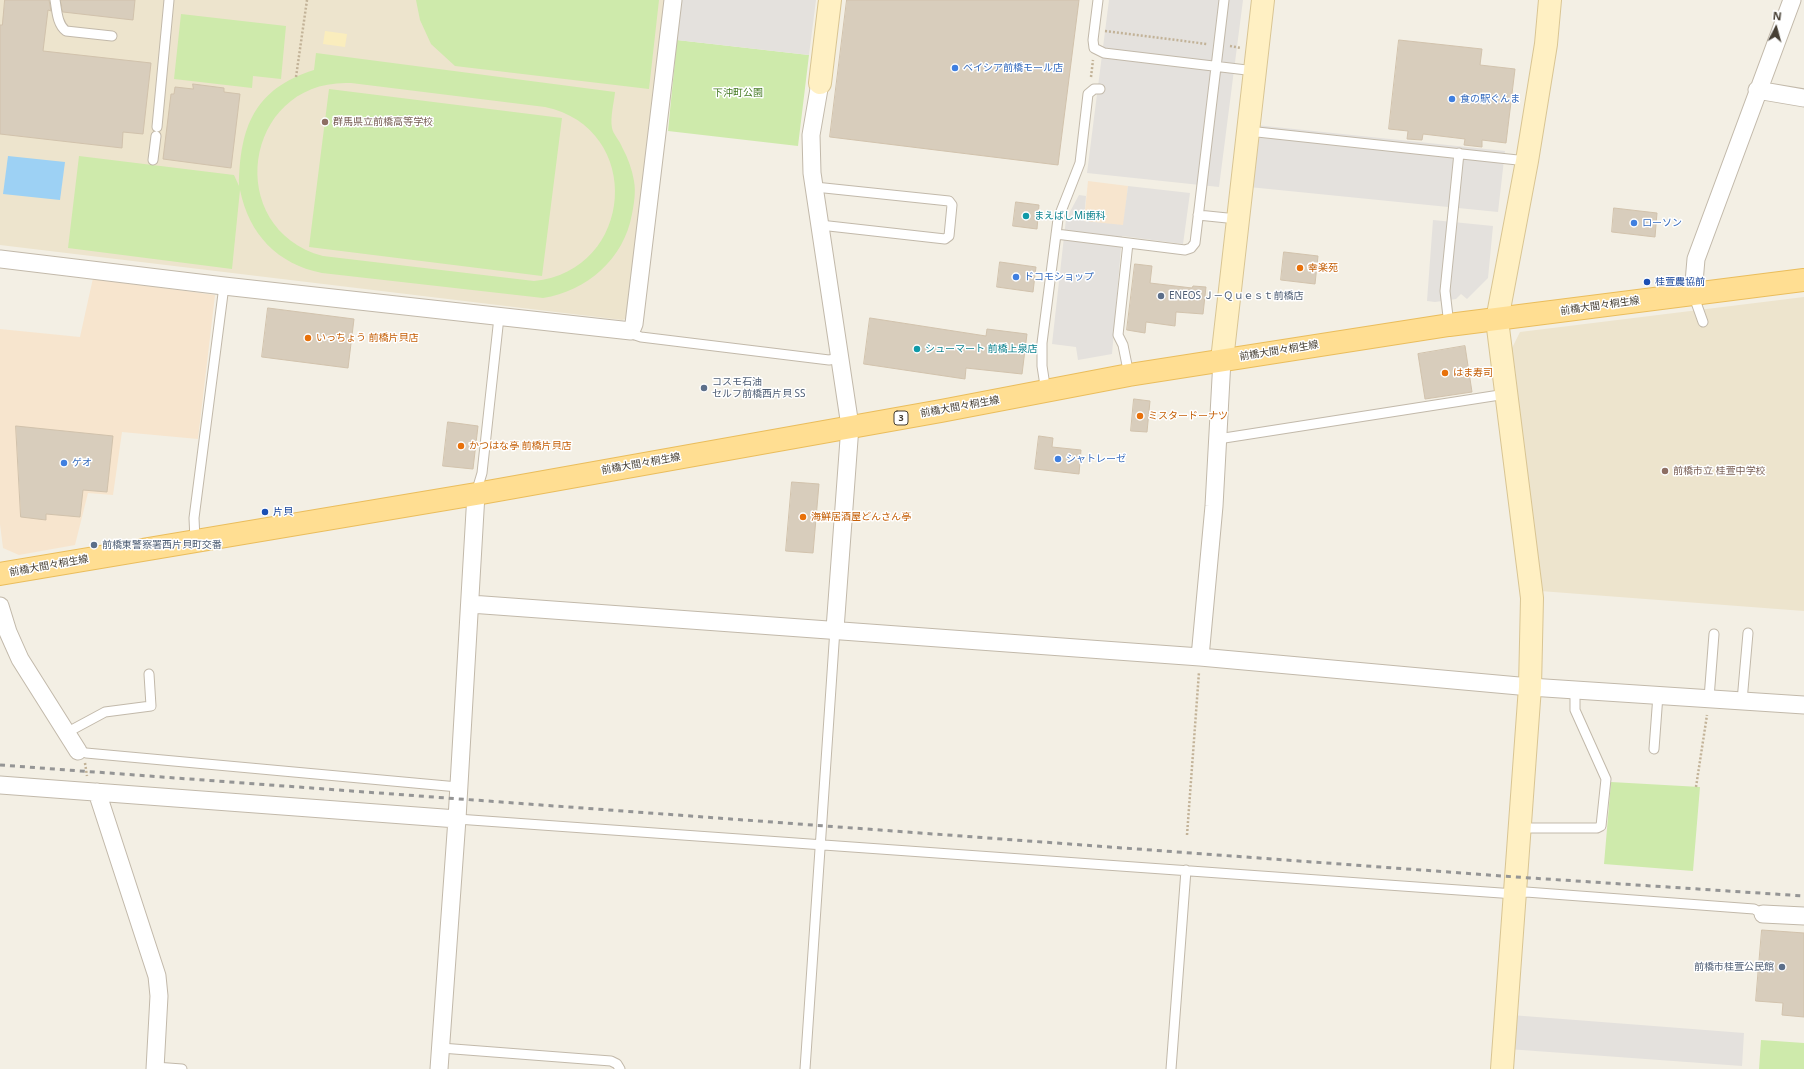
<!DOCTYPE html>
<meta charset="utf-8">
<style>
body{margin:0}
#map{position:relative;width:1804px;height:1069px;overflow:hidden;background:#f3efe4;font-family:"Noto Sans",sans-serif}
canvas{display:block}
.north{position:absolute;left:1756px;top:8px;width:40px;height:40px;-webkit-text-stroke:3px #fff;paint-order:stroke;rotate:6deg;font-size:11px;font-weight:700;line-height:16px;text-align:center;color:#463f34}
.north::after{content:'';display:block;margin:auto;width:14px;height:18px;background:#463f34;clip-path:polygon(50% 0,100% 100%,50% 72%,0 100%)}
</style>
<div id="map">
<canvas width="1804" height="1069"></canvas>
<div class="north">N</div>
</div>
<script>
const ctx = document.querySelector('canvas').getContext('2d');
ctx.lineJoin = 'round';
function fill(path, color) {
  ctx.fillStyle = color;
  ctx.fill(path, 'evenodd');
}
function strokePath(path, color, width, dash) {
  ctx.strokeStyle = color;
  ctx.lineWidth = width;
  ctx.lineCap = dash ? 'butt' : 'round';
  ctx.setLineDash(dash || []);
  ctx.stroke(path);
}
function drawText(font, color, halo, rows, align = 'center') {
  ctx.font = font + ' "Noto Sans","Noto Sans JP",sans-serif';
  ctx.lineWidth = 3;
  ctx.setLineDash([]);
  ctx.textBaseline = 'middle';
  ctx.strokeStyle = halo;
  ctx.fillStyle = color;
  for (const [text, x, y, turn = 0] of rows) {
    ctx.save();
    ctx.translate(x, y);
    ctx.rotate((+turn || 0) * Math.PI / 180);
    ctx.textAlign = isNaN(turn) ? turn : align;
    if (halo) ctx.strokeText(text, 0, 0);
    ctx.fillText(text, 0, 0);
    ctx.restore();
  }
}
fill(new Path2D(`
 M 1088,181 L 1128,186 L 1124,226 L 1084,221 Z
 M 93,278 L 215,295 L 198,439 L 122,432 L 113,495 L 88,493 L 75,545 L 19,555 L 3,548 L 0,524 L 0,329 L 80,337 Z`), '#f7e5ce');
fill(new Path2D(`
 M 0,0 L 666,0 L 626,319 L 622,320 L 0,245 Z
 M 1804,297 L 1804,611 L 1540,591 L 1510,352 L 1520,332 Z`), '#ede4cd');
fill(new Path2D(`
 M 416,0 L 659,0 L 649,89 L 455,66 L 431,44 L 420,20 Z
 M 181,14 L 286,26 L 281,79 L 253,76 L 252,88 L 174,79 Z
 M 677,40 L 809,55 L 798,146 L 668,131 Z
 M 316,53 L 615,92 C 614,103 610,117 612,128 C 613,134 620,141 622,147 C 628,158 632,169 634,181 C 636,192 634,204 632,214 C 624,259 587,291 543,298 L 322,273 C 277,264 249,234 240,190 L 232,269 L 68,248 L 79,156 L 234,175 L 239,186 C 240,127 254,89 314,70 ZM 351,83 L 545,107 C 645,128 635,271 534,281 L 323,256 C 221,228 244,78 351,83 Z
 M 329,89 L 562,118 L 542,276 L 309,247 Z
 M 1611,782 L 1700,787 L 1693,871 L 1604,864 Z
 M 1761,1040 L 1804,1043 L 1804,1069 L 1759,1069 Z`), '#ceeaab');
fill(new Path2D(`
 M 325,31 L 347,34 L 345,47 L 323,44 Z`), '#faedbd');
fill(new Path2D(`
 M 682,0 L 816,0 L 809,55 L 677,40 Z
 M 1109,0 L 1243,0 L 1219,187 L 1087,173 Z
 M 1256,125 L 1505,151 L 1498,212 L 1249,187 Z
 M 1128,186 L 1190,193 L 1183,244 L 1122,236 L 1112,354 L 1078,360 L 1076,347 L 1052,344 L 1066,219 L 1079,195 L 1086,196 L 1084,221 L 1123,225 Z
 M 1433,220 L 1493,226 L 1488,278 L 1467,299 L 1461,294 L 1456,299 L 1435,302 L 1427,301 Z
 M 1511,1015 L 1744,1033 L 1742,1066 L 1508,1049 Z`), '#e4e1dd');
fill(new Path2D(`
 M 8,156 L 65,162 L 60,200 L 3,194 Z`), '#9dd1f4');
const building = new Path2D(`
 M 5,0 L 49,0 L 51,11 L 48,10 L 43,51 L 151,63 L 143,134 L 123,132 L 122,148 L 0,134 L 0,25 L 2,25 Z
 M 61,0 L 135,0 L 133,20 L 63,12 Z
 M 847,0 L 1079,0 L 1058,165 L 830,137 Z
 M 1399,40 L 1482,49 L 1480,65 L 1515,69 L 1506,143 L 1482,140 L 1482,147 L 1464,145 L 1465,139 L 1423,134 L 1422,140 L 1407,139 L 1408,131 L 1389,129 Z
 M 193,84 L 224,88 L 224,92 L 240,94 L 231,168 L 163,159 L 171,94 L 174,94 L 175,87 L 193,89 Z
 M 1016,202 L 1039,205 L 1037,229 L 1013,226 Z
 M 1614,208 L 1657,213 L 1655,237 L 1612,232 Z
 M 1284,252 L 1318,256 L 1315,284 L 1281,280 Z
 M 1000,262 L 1036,267 L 1033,292 L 997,287 Z
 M 1135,264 L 1152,266 L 1150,283 L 1192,288 L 1193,286 L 1206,287 L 1203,314 L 1176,312 L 1175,326 L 1146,322 L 1145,333 L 1127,330 Z
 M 268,308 L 354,319 L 348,368 L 262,357 Z
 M 870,318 L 986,336 L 987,329 L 1027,334 L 1022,374 L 966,368 L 965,379 L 864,364 Z
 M 1465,346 L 1472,392 L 1425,399 L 1418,354 Z
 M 1134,399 L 1150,401 L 1147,432 L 1131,431 Z
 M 448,422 L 478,426 L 473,469 L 443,466 Z
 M 16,426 L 113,436 L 107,492 L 83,490 L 80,517 L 46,514 L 46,520 L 21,517 Z
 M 1039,436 L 1053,438 L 1052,447 L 1081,450 L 1079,474 L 1035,469 Z
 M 792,482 L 819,484 L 813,553 L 786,551 Z
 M 1762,930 L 1804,933 L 1804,1017 L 1782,1015 L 1783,1003 L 1756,1001 Z`);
fill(building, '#d8cdbc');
strokePath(building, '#d1c2ac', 1);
const lane = new Path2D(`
 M 55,0 C 57,11 57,24 66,31 L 112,36
 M 1098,0 L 1093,40 L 1094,48 L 1104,53 L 1255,71
 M 157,127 L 169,0
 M 1248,131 L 1527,161
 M 153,160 L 156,136
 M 815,187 L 949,201 L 952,205 L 949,236 L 945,239 L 820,225
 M 1198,215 L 1237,219
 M 1056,234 L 1185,250 L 1191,248 L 1195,243 L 1224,0
 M 1128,243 L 1118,335 L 1123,345 L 1129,375
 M 1693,294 L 1703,322
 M 1449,325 L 1445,291 L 1459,153
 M 631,331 L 635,335 L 641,337 L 829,360 L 840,358
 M 1046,392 L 1042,366 L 1042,343 L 1058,219 L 1080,163 L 1088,94 L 1094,89 L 1100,89
 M 1218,439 L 1506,394
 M 476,493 L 482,473 L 499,317
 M 195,540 L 194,518 L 224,286
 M 1709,698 L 1714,634
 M 1742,701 L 1748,633
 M 66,733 L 105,712 L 151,706 L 149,674
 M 1654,749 L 1658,695
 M 78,751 L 86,753 L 458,787
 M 457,819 L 1515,894 L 1526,892 L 1754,909 L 1763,914
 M 1519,828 L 1597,828 L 1601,826 L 1606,779 L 1575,710 L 1575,690
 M 441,1048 L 611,1061 L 617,1064 L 620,1069
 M 155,1067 L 182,1069
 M 805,1069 L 835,629
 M 1171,1069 L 1186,870`);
const street = new Path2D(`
 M 820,83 L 811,135 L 812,173 L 850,426 L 835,629
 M 1757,90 L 1804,98
 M 0,259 L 224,286 L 631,331 L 634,324 L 673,0
 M 1693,294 L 1696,259 L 1792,0
 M 470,604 L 1200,657 L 1530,687 L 1804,705
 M 0,606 L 8,632 L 20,659 L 78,751
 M 1200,657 L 1214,506 L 1222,360
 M 0,785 L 457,819
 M 97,792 L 157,976 L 159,996 L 155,1069
 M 1763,914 L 1804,916
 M 439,1069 L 457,819 L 476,494`);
const secondary = new Path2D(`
 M 820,83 L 830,0
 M 1222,360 L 1263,0
 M 1502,1069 L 1530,687 L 1532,598 L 1497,320 L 1527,161 L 1546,44 L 1550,0`);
const primary = new Path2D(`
 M 0,574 L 476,494 L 941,411 L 1129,375 L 1449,325 L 1804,280`);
strokePath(lane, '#c2b9aa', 11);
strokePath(street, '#c2b9aa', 19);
strokePath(secondary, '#d9c593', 24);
strokePath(primary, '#eabd5c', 24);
strokePath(new Path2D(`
 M 1105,31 L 1207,44
 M 1230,46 L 1241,48
 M 296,77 L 307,0
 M 1091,77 L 1093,60
 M 85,763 L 87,776
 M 1696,787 L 1707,715
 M 1187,835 L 1199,672`), '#c2b297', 2.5, [2, 2]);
strokePath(lane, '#fff', 9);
strokePath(street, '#fff', 17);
strokePath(secondary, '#fff0c3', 22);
strokePath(primary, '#ffde92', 22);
strokePath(new Path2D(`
 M 0,765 L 1516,877 L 1804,896`), '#959595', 3, [5, 5]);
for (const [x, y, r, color] of [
 [955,68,4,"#3f7fe0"],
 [1452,99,4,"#3f7fe0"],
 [325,122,4,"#8d6e63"],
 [1026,216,4,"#0f9aa8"],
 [1634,223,4,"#3f7fe0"],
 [1300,268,4,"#e8710a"],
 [1016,277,4,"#3f7fe0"],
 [1647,282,4,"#1a4fb4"],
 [1161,296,4,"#5c6f8a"],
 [308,338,4,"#e8710a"],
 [917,349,4,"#0f9aa8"],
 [1445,373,4,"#e8710a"],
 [704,388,4,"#5c6f8a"],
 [1140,416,4,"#e8710a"],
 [461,446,4,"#e8710a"],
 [1058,459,4,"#3f7fe0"],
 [64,463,4,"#3f7fe0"],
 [1665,471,4,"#8d6e63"],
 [265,512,4,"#1a4fb4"],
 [803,517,4,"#e8710a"],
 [94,545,4,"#5c6f8a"],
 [1782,967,4,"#5c6f8a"]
]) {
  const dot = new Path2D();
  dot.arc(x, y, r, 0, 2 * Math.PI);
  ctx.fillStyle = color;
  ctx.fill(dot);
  strokePath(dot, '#fff', 1.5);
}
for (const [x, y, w] of [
 [901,418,14]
]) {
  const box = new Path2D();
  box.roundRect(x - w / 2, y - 7, w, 14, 3);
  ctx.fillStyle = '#fff';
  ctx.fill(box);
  strokePath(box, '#463f34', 1);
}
drawText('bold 9px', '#463f34', null, [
 ["3",901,418]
]);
drawText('10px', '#366cbe', '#fff', [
 ["ベイシア前橋モール店",963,68],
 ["食の駅ぐんま",1460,99],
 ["ローソン",1642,223],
 ["ドコモショップ",1024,277],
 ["シャトレーゼ",1066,459],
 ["ゲオ",72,463]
], 'left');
drawText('10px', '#467b24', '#fff', [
 ["下沖町公園",738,93]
]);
drawText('10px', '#785e54', '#fff', [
 ["群馬県立前橋高等学校",333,122],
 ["前橋市立 桂萱中学校",1673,471]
], 'left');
drawText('10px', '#0d838f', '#fff', [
 ["まえばしMi歯科",1034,216],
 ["シューマート 前橋上泉店",925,349]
], 'left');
drawText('10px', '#c56008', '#fff', [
 ["幸楽苑",1308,268],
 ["いっちょう 前橋片貝店",316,338],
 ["はま寿司",1453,373],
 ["ミスタードーナツ",1148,416],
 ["かつはな亭 前橋片貝店",469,446],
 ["海鮮居酒屋どんさん亭",811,517]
], 'left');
drawText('10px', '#164399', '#fff', [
 ["桂萱農協前",1655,282],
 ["片貝",273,512]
], 'left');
drawText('10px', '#4e5e75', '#fff', [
 ["ENEOS Ｊ－Ｑｕｅｓｔ前橋店",1169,296],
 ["コスモ石油",712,382],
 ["セルフ前橋西片貝 SS",712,394],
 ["前橋東警察署西片貝町交番",102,545],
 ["前橋市桂萱公民館",1774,967,"right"]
], 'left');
drawText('10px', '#463f34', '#fff', [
 ["前橋大間々桐生線",1600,306,-8],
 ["前橋大間々桐生線",1279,351,-9],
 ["前橋大間々桐生線",960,407,-10],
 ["前橋大間々桐生線",641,464,-10],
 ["前橋大間々桐生線",49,566,-10]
]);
</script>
